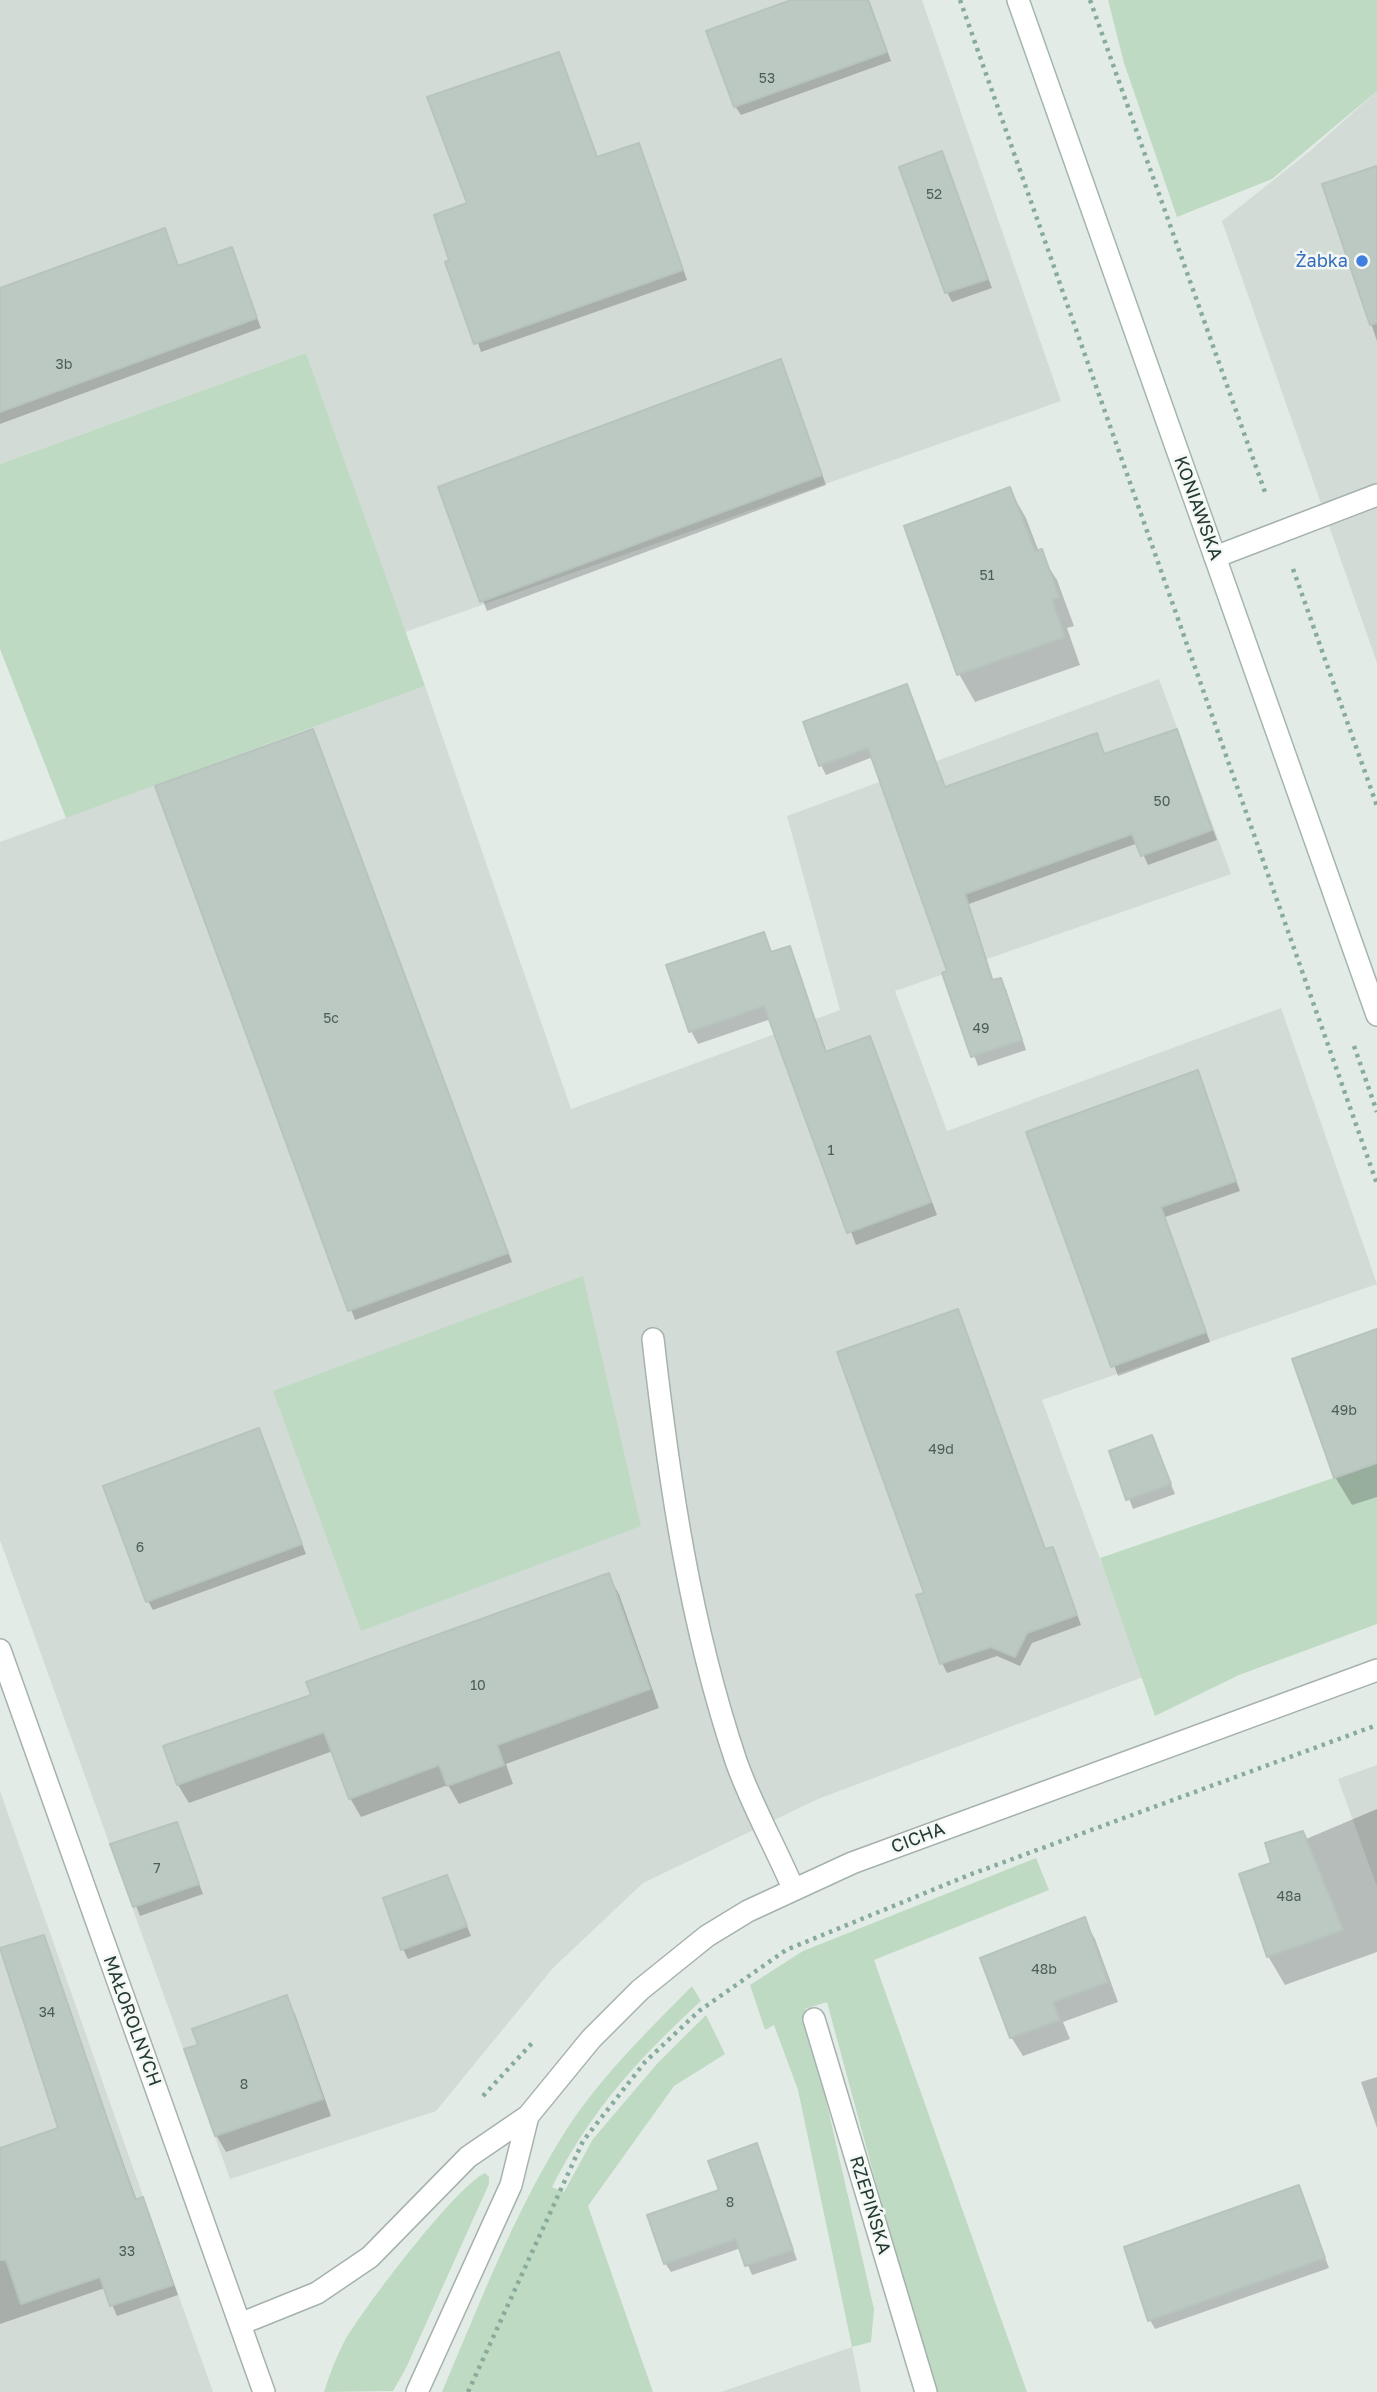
<!DOCTYPE html>
<meta charset="utf-8">
<style>
body{margin:0}
canvas{display:block;background:#e3ebe7}
</style>
<canvas width="1377" height="2392"></canvas>
<script>
const ctx = document.querySelector('canvas').getContext('2d');
ctx.lineJoin = 'round';
function fill(path, color) {
  ctx.fillStyle = color;
  ctx.fill(path, 'evenodd');
}
function strokePath(path, color, width, dash) {
  ctx.strokeStyle = color;
  ctx.lineWidth = width;
  ctx.lineCap = dash ? 'butt' : 'round';
  ctx.setLineDash(dash || []);
  ctx.stroke(path);
}
function drawText(font, color, halo, rows, align = 'center') {
  ctx.font = font + ' "Golos Text",sans-serif';
  ctx.lineWidth = 5;
  ctx.setLineDash([]);
  ctx.textBaseline = 'middle';
  ctx.strokeStyle = halo;
  ctx.fillStyle = color;
  for (const [text, x, y, turn = 0] of rows) {
    ctx.save();
    ctx.translate(x, y);
    ctx.rotate((+turn || 0) * Math.PI / 180);
    ctx.textAlign = isNaN(turn) ? turn : align;
    if (halo) ctx.strokeText(text, 0, 0);
    ctx.fillText(text, 0, 0);
    ctx.restore();
  }
}
fill(new Path2D(`
 M 0,0 L 922,0 L 1061,401 L 405,632 L 306,353 L 0,464 Z
 M 1377,91 L 1377,663 L 1222,221 L 1310,151 Z
 M 1159,679 L 1231,874 L 895,991 L 947,1131 L 1281,1008 L 1377,1284 L 1042,1400 L 1143,1677 L 818,1799 L 643,1883 L 553,1968 L 436,2111 L 230,2179 L 0,1540 L 0,842 L 425,686 L 571,1109 L 840,1010 L 787,816 Z
 M 1377,1765 L 1377,1887 L 1338,1779 Z
 M 0,1791 L 132,2165 L 213,2392 L 0,2392 Z
 M 852,2347 L 861,2392 L 721,2392 Z`), '#d2dbd6');
fill(new Path2D(`
 M 1108,0 L 1377,0 L 1377,91 L 1272,179 L 1177,217 L 1124,63 Z
 M 306,353 L 425,686 L 66,818 L 0,649 L 0,464 Z
 M 583,1276 L 641,1526 L 361,1631 L 273,1391 Z
 M 1377,1463 L 1377,1624 L 1239,1675 L 1155,1716 L 1100,1558 Z
 M 1036,1858 L 1049,1890 L 874,1960 L 1027,2392 L 937,2392 L 913,2320 L 827,2002 L 805,2009 L 874,2309 L 871,2342 L 852,2347 L 798,2090 L 774,2025 L 765,2030 L 750,1985 L 803,1951 Z
 M 692,1986 L 701,2001 C 637,2060 592,2109 552,2187 L 564,2192 L 593,2139 L 656,2065 L 706,2015 L 725,2054 L 674,2086 L 588,2206 L 653,2392 L 442,2392 C 478,2308 512,2218 560,2140 C 595,2082 645,2034 692,1986 Z
 M 485,2173 L 489,2177 L 489,2184 L 406,2368 L 393,2391 L 324,2392 C 329,2375 336,2358 344,2342 C 362,2310 455,2187 485,2173 Z`), '#bfdac3');
fill(new Path2D(`
 M 797,0 L 869,0 L 891,61 L 741,115 L 735,106 Z
 M 558,54 L 598,159 L 638,145 L 643,154 L 687,280 L 481,352 L 451,261 L 469,205 Z
 M 941,153 L 992,288 L 952,302 L 947,292 Z
 M 1377,165 L 1377,341 L 1324,186 Z
 M 164,230 L 179,267 L 231,249 L 261,328 L 0,424 L 0,289 Z
 M 780,361 L 826,485 L 487,611 L 440,488 Z
 M 1010,490 L 1026,518 L 1039,552 L 1057,580 L 1074,626 L 1067,628 L 1080,665 L 975,702 L 959,674 Z
 M 906,686 L 946,789 L 1096,736 L 1105,756 L 1176,731 L 1217,840 L 1148,865 L 1138,843 L 969,904 L 994,982 L 1000,980 L 1006,989 L 1026,1050 L 978,1066 L 944,974 L 950,972 L 873,757 L 826,775 L 821,765 Z
 M 312,731 L 512,1262 L 355,1320 L 157,787 Z
 M 763,934 L 773,954 L 789,948 L 796,961 L 827,1053 L 870,1038 L 937,1215 L 856,1245 L 771,1019 L 698,1044 L 691,1031 Z
 M 1197,1072 L 1240,1191 L 1165,1217 L 1210,1342 L 1118,1376 L 1029,1133 Z
 M 957,1311 L 1046,1551 L 1052,1549 L 1057,1559 L 1081,1625 L 1032,1643 L 1020,1666 L 997,1656 L 947,1673 L 942,1663 L 926,1594 Z
 M 1377,1331 L 1377,1497 L 1352,1505 L 1335,1477 Z
 M 258,1430 L 306,1554 L 153,1610 L 148,1601 Z
 M 1151,1437 L 1175,1494 L 1133,1509 L 1111,1452 Z
 M 608,1575 L 619,1594 L 659,1708 L 506,1764 L 513,1784 L 459,1804 L 448,1785 L 361,1817 L 350,1798 L 333,1751 L 189,1803 L 178,1785 L 165,1747 L 313,1696 Z
 M 1377,1809 L 1377,1952 L 1285,1985 L 1268,1956 L 1273,1864 L 1306,1839 Z
 M 176,1824 L 203,1894 L 140,1916 L 112,1845 Z
 M 447,1877 L 471,1936 L 408,1959 L 403,1949 Z
 M 1084,1920 L 1095,1939 L 1118,2002 L 1063,2022 L 1070,2039 L 1023,2056 L 1011,2037 Z
 M 43,1937 L 137,2201 L 142,2199 L 148,2209 L 178,2295 L 117,2316 L 105,2288 L 0,2324 L 0,2150 L 94,2229 Z
 M 286,1997 L 295,2014 L 331,2116 L 226,2152 L 216,2135 L 200,2046 Z
 M 1377,2077 L 1377,2128 L 1361,2082 Z
 M 756,2146 L 797,2260 L 752,2275 L 741,2248 L 671,2272 L 665,2263 Z
 M 1298,2187 L 1329,2268 L 1155,2329 L 1150,2320 Z`), '#0003');
const building = new Path2D(`
 M 791,0 L 868,0 L 887,52 L 734,107 L 706,31 Z
 M 559,52 L 597,157 L 639,143 L 683,270 L 474,344 L 445,262 L 449,260 L 434,215 L 467,203 L 427,97 Z
 M 942,151 L 988,279 L 945,293 L 899,167 Z
 M 1377,166 L 1377,323 L 1370,325 L 1322,184 Z
 M 165,228 L 178,266 L 232,247 L 257,318 L 0,412 L 0,288 Z
 M 781,359 L 822,475 L 480,602 L 438,487 Z
 M 1010,487 L 1035,551 L 1042,549 L 1059,597 L 1052,600 L 1065,637 L 957,675 L 904,526 Z
 M 907,684 L 945,787 L 1097,733 L 1104,754 L 1177,729 L 1212,830 L 1141,856 L 1132,834 L 965,894 L 992,980 L 1001,978 L 1022,1040 L 971,1057 L 942,973 L 947,971 L 868,748 L 819,766 L 803,722 Z
 M 313,729 L 508,1253 L 348,1311 L 155,786 Z
 M 764,932 L 771,952 L 790,946 L 825,1052 L 870,1036 L 931,1202 L 847,1233 L 764,1006 L 689,1032 L 666,965 Z
 M 1198,1070 L 1236,1181 L 1161,1207 L 1206,1332 L 1111,1367 L 1026,1132 Z
 M 958,1309 L 1045,1549 L 1053,1547 L 1077,1615 L 1027,1633 L 1015,1657 L 991,1647 L 940,1664 L 916,1595 L 924,1593 L 837,1352 Z
 M 1377,1329 L 1377,1463 L 1334,1478 L 1292,1359 Z
 M 259,1428 L 302,1544 L 146,1602 L 103,1486 Z
 M 1152,1435 L 1171,1484 L 1126,1500 L 1109,1451 Z
 M 609,1573 L 650,1689 L 497,1745 L 504,1765 L 447,1786 L 439,1765 L 349,1799 L 324,1732 L 177,1785 L 163,1746 L 311,1695 L 306,1682 Z
 M 177,1822 L 199,1884 L 133,1907 L 110,1844 Z
 M 1303,1831 L 1343,1930 L 1267,1957 L 1239,1874 L 1271,1863 L 1265,1843 Z
 M 447,1875 L 467,1926 L 401,1950 L 383,1898 Z
 M 1085,1917 L 1108,1982 L 1053,2002 L 1060,2020 L 1010,2038 L 980,1958 Z
 M 44,1935 L 135,2200 L 143,2197 L 173,2285 L 110,2306 L 100,2277 L 21,2304 L 6,2260 L 0,2260 L 0,2148 L 58,2128 L 0,1948 Z
 M 287,1995 L 323,2099 L 215,2136 L 184,2049 L 198,2045 L 192,2029 Z
 M 757,2143 L 793,2250 L 745,2266 L 736,2239 L 664,2264 L 647,2215 L 719,2190 L 708,2161 Z
 M 1299,2185 L 1325,2258 L 1148,2321 L 1124,2247 Z`);
fill(building, '#bcc9c2');
strokePath(building, '#b6c4bd', 2);
const service = new Path2D(`
 M 1215,557 L 1377,495
 M 653,1339 C 669,1481 690,1624 736,1761 C 751,1804 775,1846 793,1888`);
const minor = new Path2D(`
 M 0,1650 L 264,2392
 M 814,2019 L 926,2392
 M 240,2324 L 317,2293 L 370,2257 L 468,2157 L 528,2116 L 591,2039 L 640,1990 L 707,1936 L 748,1911 L 852,1863 L 1377,1670
 M 417,2392 L 511,2185 L 528,2116`);
const secondary = new Path2D(`
 M 1018,0 L 1377,1015`);
strokePath(service, '#a6b2ad', 24);
strokePath(minor, '#a6b2ad', 24);
strokePath(secondary, '#a3b6ad', 24);
strokePath(new Path2D(`
 M 960,0 L 1377,1184
 M 1090,0 L 1266,495
 M 1293,569 L 1377,806
 M 1354,1046 L 1377,1112
 M 483,2096 L 534,2041
 M 468,2392 L 583,2141 L 645,2062 L 699,2011 L 786,1950 L 969,1875 L 1377,1725`), '#87ab9c', 4.5, [3.5, 5]);
strokePath(service, '#fff', 21);
strokePath(minor, '#fff', 21);
strokePath(secondary, '#fff', 21);
for (const [x, y, r, color] of [
 [1362,261,7,"#3f7fe0"]
]) {
  const dot = new Path2D();
  dot.arc(x, y, r, 0, 2 * Math.PI);
  ctx.fillStyle = color;
  ctx.fill(dot);
  strokePath(dot, '#f3f8f5', 2.5);
}
drawText('14px', '#4b5e56', null, [
 ["53",767,79],
 ["52",934,195],
 ["3b",64,365],
 ["51",987,576],
 ["50",1162,802],
 ["5c",331,1019],
 ["49",981,1029],
 ["1",831,1151],
 ["49b",1344,1411],
 ["49d",941,1450],
 ["6",140,1548],
 ["10",478,1686],
 ["7",157,1869],
 ["48a",1289,1897],
 ["48b",1044,1970],
 ["34",47,2013],
 ["8",244,2085],
 ["8",730,2203],
 ["33",127,2252]
]);
drawText('18px', '#366cbe', '#f3f8f5', [
 ["Żabka",1348,261]
], 'right');
drawText('18px', '#253a32', '#f3f8f5', [
 ["KONIAWSKA",1198,508,70],
 ["CICHA",918,1838,-21],
 ["MAŁOROLNYCH",132,2021,70],
 ["RZEPIŃSKA",870,2205,73]
]);
</script>
